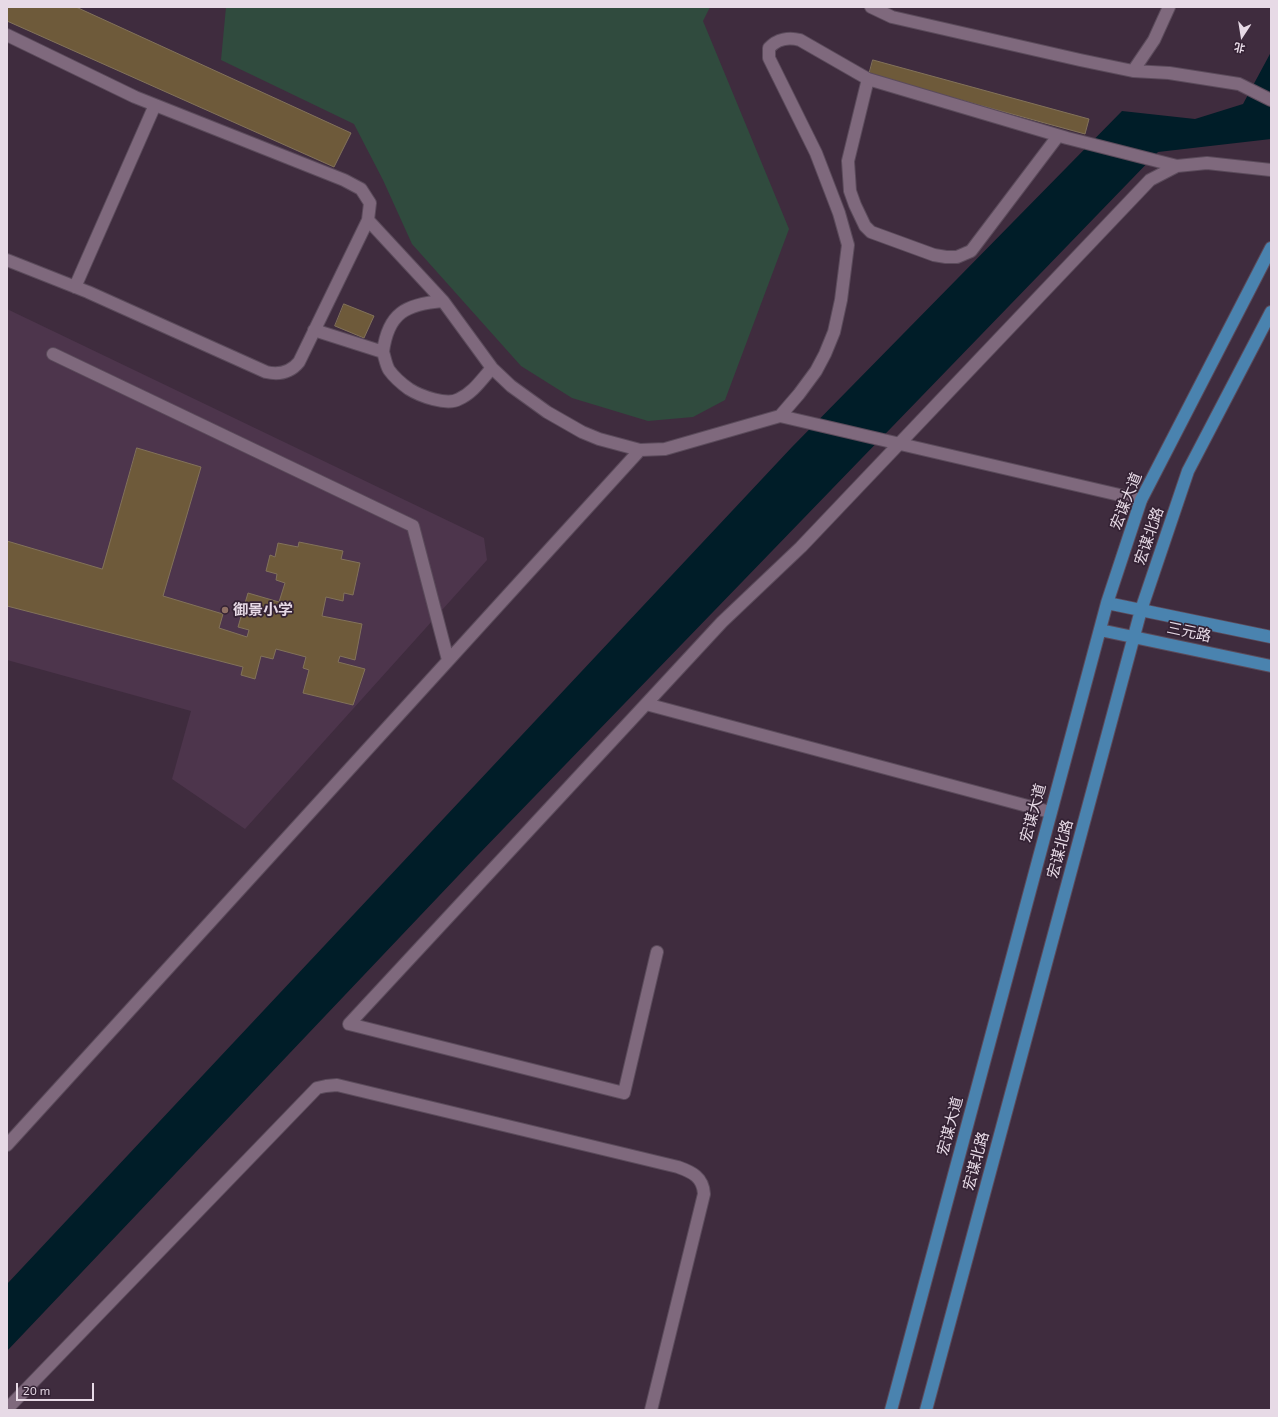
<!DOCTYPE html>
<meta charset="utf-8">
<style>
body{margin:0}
#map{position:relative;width:1278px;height:1417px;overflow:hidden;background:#3f2c3e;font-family:"Exo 2","Noto Sans SC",sans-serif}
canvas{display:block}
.frame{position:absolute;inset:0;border:8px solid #e7dae6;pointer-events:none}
.north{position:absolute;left:1222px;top:16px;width:40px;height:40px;-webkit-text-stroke:3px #342234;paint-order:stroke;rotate:192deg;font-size:11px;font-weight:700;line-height:16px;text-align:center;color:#e7dae6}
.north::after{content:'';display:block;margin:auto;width:14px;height:18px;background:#e7dae6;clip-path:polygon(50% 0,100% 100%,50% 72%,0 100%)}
.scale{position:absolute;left:16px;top:1383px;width:78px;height:18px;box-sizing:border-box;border:2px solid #e7dae6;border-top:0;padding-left:5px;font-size:12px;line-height:14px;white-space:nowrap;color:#e7dae6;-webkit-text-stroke:3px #342234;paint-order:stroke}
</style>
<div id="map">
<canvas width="1278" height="1417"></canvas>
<div class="frame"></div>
<div class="north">北</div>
<div class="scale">20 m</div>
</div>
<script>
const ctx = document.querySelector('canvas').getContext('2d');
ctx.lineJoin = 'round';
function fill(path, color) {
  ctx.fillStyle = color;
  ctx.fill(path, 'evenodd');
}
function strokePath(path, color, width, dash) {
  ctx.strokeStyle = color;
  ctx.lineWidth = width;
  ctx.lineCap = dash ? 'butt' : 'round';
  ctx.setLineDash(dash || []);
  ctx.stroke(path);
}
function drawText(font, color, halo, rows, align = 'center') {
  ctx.font = font + ' "Exo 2","Noto Sans SC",sans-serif';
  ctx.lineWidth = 3.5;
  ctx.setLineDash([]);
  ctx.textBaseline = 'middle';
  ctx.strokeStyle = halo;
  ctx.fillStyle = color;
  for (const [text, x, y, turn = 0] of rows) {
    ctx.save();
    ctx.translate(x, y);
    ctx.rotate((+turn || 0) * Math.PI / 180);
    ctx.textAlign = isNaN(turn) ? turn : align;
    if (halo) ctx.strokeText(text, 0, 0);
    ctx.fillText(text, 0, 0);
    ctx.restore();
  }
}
fill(new Path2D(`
 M 7,309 L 484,538 L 487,560 L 245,829 L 172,779 L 191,711 L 7,660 Z`), '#4d354c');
fill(new Path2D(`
 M 226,7 L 710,7 L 703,21 L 789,229 L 725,400 L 693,417 L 648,421 L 572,398 L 521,366 L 412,244 L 383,180 L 354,124 L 221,60 Z`), '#304b3e');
fill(new Path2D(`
 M 1271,52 L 1271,139 L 1158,152 L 476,857 L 7,1351 L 7,1284 L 792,447 L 1122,111 L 1195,119 L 1243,104 Z`), '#001d28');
const building = new Path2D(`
 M 7,7 L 76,7 L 351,133 L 334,167 L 7,21 Z
 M 873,60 L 1089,119 L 1085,134 L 869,75 Z
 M 344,304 L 374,316 L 364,338 L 335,326 Z
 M 137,448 L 201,467 L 163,596 L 223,614 L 219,628 L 247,637 L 249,630 L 238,627 L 248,593 L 279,602 L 285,583 L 276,580 L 277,574 L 266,571 L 270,555 L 275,557 L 278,543 L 298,547 L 299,542 L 343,551 L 341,559 L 360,563 L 353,595 L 344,593 L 343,601 L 326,597 L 322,616 L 362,624 L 355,660 L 340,656 L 338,662 L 365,669 L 353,705 L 303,693 L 309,670 L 303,668 L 306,657 L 276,649 L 273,659 L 261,656 L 255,679 L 241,675 L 243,667 L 7,606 L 7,541 L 102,569 Z`);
fill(building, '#6e5a3a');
strokePath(building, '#82725a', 1);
const minor = new Path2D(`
 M 871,7 L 892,17 L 1080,60 L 1133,71 L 1169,73 L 1239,84 L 1271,100
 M 7,35 L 135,97 L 344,180 L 361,189 L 370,203 L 368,220 L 299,362 C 290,373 279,375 266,372 L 88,292 L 7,260
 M 1133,71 L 1154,40 L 1169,7
 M 868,79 L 848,161 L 850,191 L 855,205 L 865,226 L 871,232 L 934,255 L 946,257 L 957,257 L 971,251 L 1058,136
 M 368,220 L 443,301 L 492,368 L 511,386 L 547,412 L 582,432 L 599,439 L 640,450 L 665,449 L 780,416 L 1141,500
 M 75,287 L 155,105
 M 314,330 L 383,352 C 385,358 386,365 389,370 C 394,377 402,384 409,389 C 420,396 447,406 459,399 C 473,393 482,379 492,368
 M 383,352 C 388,313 406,304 443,301
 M 53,354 L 413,526 L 448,660
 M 780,416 L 799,394 L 816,371 L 825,354 L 834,332 L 841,300 L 848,245 L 839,213 L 816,153 L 769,58 L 769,48 C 777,39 789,37 800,40 L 868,79 L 1067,138 L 1177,166 L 1207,163 L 1271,170
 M 646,704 L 349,1024 L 624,1093 L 657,952
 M 1050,812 L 646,704 L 722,622 L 801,547 L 1150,180 L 1177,166
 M 7,1145 L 640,450
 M 7,1409 L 317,1088 L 326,1086 L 337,1085 L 678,1167 C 692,1172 703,1177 704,1194 L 651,1410`);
const major = new Path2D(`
 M 1107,603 L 1271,637
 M 1100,630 L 1271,666
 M 891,1410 L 1107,603 L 1141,500 L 1271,248
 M 926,1410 L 1141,610 L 1188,471 L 1271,312`);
strokePath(minor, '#5b4b5b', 14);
strokePath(major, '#5b4b5b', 14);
strokePath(minor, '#7f697d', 12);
strokePath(major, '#4a83af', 12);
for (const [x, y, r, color] of [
 [225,610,4,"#8d6e63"]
]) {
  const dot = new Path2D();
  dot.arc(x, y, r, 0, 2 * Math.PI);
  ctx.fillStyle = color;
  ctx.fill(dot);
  strokePath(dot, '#342234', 1.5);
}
drawText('15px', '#e7dae6', '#342234', [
 ["宏谋大道",1126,501,-68],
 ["宏谋北路",1149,536,-71],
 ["三元路",1189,632,12],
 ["宏谋大道",1033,813,-75],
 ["宏谋北路",1060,849,-75],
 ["宏谋大道",950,1126,-75],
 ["宏谋北路",976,1161,-75]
]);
drawText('bold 15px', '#e7dae6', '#342234', [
 ["御景小学",233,610]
], 'left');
</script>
